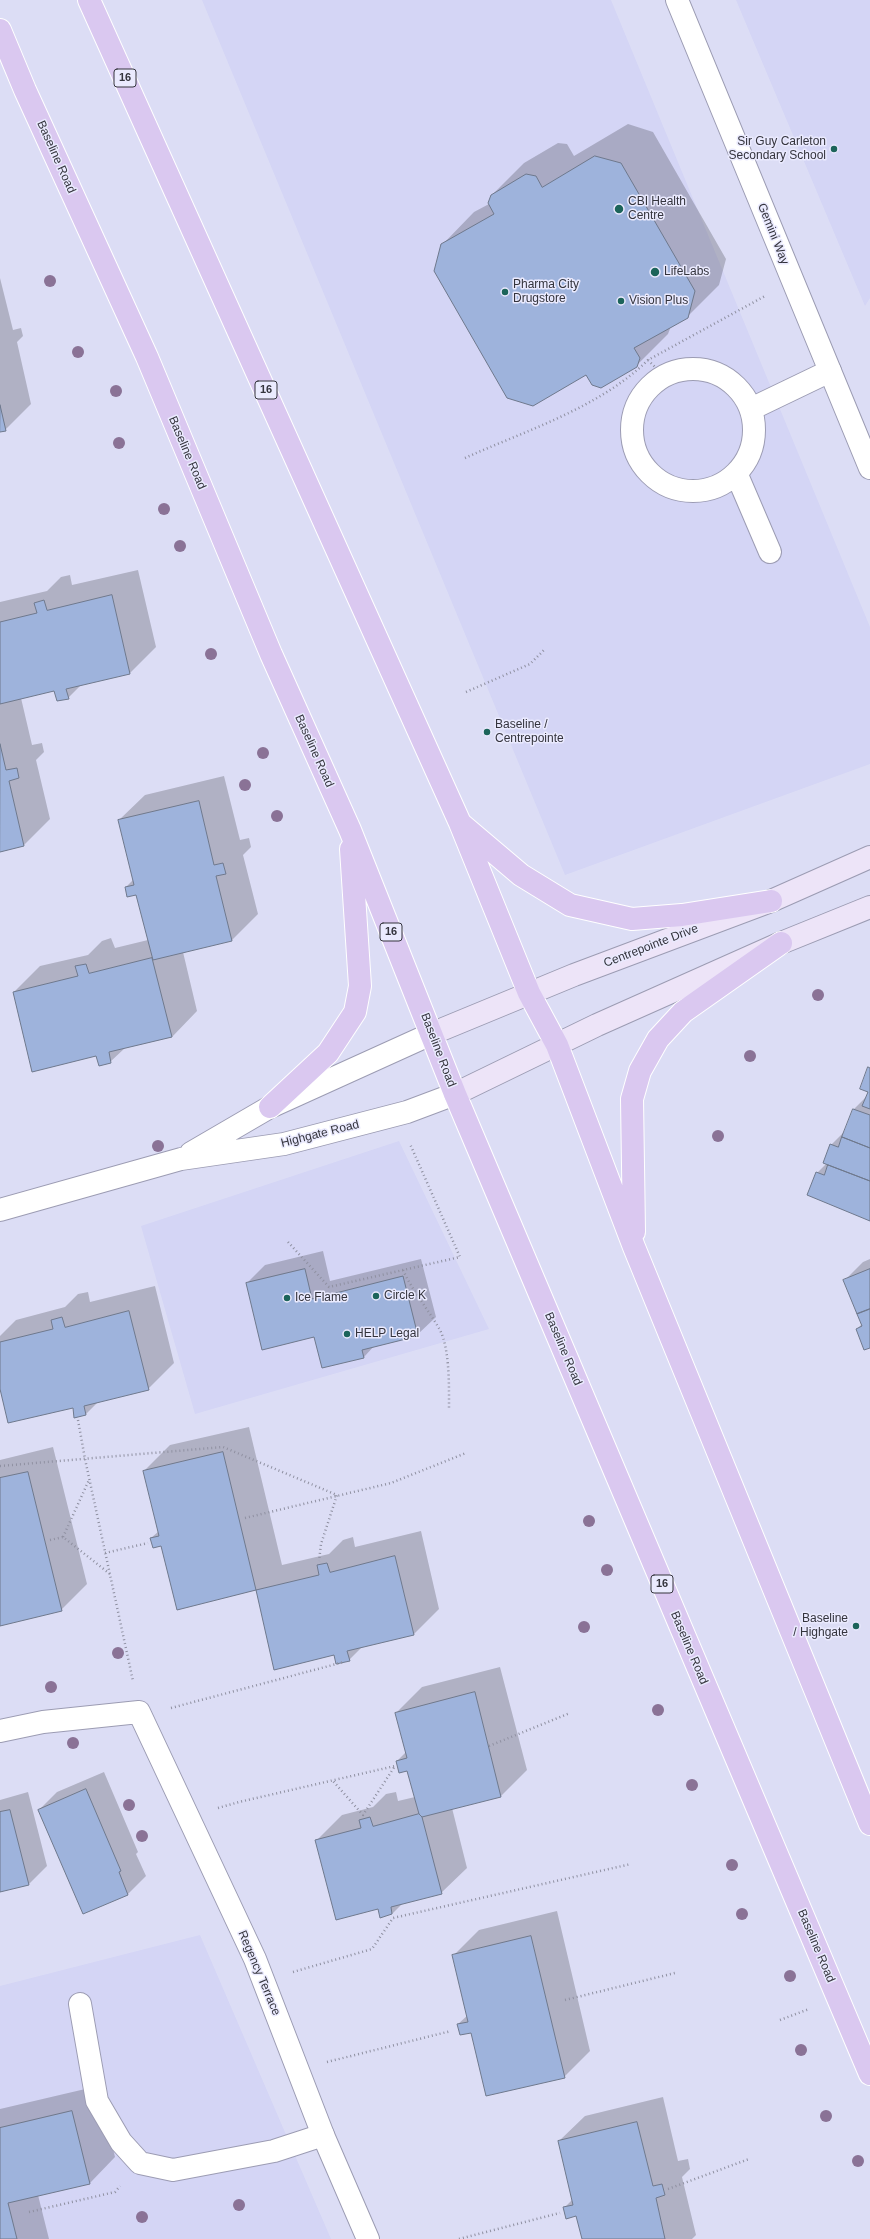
<!DOCTYPE html>
<style>
body{margin:0}
canvas{display:block;background:#dcddf5}
</style>
<canvas width="870" height="2239"></canvas>
<script>
const ctx = document.querySelector('canvas').getContext('2d');
ctx.lineJoin = 'round';
function fill(path, color) {
  ctx.fillStyle = color;
  ctx.fill(path, 'evenodd');
}
function strokePath(path, color, width, dash) {
  ctx.strokeStyle = color;
  ctx.lineWidth = width;
  ctx.lineCap = dash ? 'butt' : 'round';
  ctx.setLineDash(dash || []);
  ctx.stroke(path);
}
function drawText(font, color, halo, rows, align = 'center') {
  ctx.font = font + ' Helvetica,sans-serif';
  ctx.lineWidth = 3;
  ctx.setLineDash([]);
  ctx.textBaseline = 'middle';
  ctx.strokeStyle = halo;
  ctx.fillStyle = color;
  for (const [text, x, y, turn = 0] of rows) {
    ctx.save();
    ctx.translate(x, y);
    ctx.rotate((+turn || 0) * Math.PI / 180);
    ctx.textAlign = isNaN(turn) ? turn : align;
    if (halo) ctx.strokeText(text, 0, 0);
    ctx.fillText(text, 0, 0);
    ctx.restore();
  }
}
fill(new Path2D(`
 M 202,0 L 611,0 L 870,627 L 870,764 L 565,875 Z
 M 736,0 L 870,0 L 870,298 L 865,306 Z
 M 399,1141 L 489,1329 L 195,1414 L 141,1226 Z
 M 200,1935 L 331,2239 L 0,2239 L 0,1986 Z`), '#d4d5f5');
fill(new Path2D(`
 M 628,124 L 653,132 L 726,259 L 719,285 L 687,317 L 671,326 L 668,334 L 636,366 L 442,245 L 474,212 L 489,204 L 492,195 L 524,163 L 558,143 L 567,144 L 574,156 Z
 M 0,278 L 13,330 L 21,328 L 23,336 L 17,342 L 31,404 L 5,430 L 0,431 Z
 M 138,570 L 156,647 L 130,673 L 82,684 L 68,698 L 55,690 L 21,698 L 32,745 L 42,743 L 44,752 L 36,760 L 50,819 L 24,845 L 0,851 L 0,602 L 47,591 L 61,577 L 70,575 L 72,585 Z
 M 224,776 L 240,840 L 249,838 L 251,847 L 243,855 L 258,914 L 232,940 L 183,952 L 197,1011 L 172,1037 L 125,1048 L 110,1062 L 97,1055 L 14,992 L 40,966 L 88,955 L 102,941 L 111,938 L 115,948 L 148,940 L 137,894 L 126,887 L 134,879 L 119,820 L 145,795 Z
 M 870,1067 L 870,1220 L 817,1173 L 827,1163 L 831,1145 L 847,1129 L 854,1109 L 867,1096 Z
 M 323,1251 L 330,1281 L 421,1259 L 436,1317 L 417,1335 L 375,1345 L 364,1357 L 323,1367 L 315,1335 L 247,1283 L 265,1265 Z
 M 870,1259 L 870,1347 L 857,1329 L 862,1324 L 845,1280 L 863,1262 Z
 M 155,1286 L 174,1363 L 148,1389 L 99,1401 L 86,1414 L 75,1417 L 73,1407 L 0,1385 L 0,1336 L 16,1320 L 65,1307 L 78,1294 L 88,1292 L 90,1302 Z
 M 249,1427 L 282,1565 L 329,1554 L 343,1540 L 353,1537 L 355,1547 L 421,1531 L 439,1609 L 414,1634 L 363,1646 L 349,1660 L 335,1654 L 275,1668 L 256,1590 L 177,1609 L 162,1545 L 151,1538 L 159,1531 L 144,1471 L 170,1445 Z
 M 53,1447 L 87,1584 L 61,1610 L 0,1625 L 0,1460 Z
 M 500,1667 L 527,1770 L 501,1796 L 452,1808 L 467,1868 L 441,1893 L 402,1904 L 392,1914 L 379,1908 L 316,1841 L 342,1815 L 373,1807 L 386,1794 L 396,1792 L 398,1801 L 415,1797 L 408,1770 L 397,1761 L 406,1752 L 396,1713 L 422,1687 Z
 M 104,1772 L 138,1852 L 136,1854 L 146,1876 L 128,1894 L 39,1810 L 57,1792 Z
 M 28,1792 L 47,1866 L 29,1884 L 0,1891 L 0,1800 Z
 M 557,1911 L 590,2051 L 564,2077 L 458,2024 L 468,2015 L 453,1956 L 479,1930 Z
 M 98,2086 L 115,2157 L 90,2183 L 38,2195 L 49,2239 L 0,2239 L 0,2109 Z
 M 663,2097 L 678,2161 L 688,2159 L 690,2169 L 682,2177 L 696,2235 L 692,2239 L 583,2239 L 577,2215 L 564,2208 L 573,2199 L 559,2141 L 585,2116 Z`), '#0003');
const building = new Path2D(`
 M 595,156 L 621,163 L 695,291 L 688,318 L 634,348 L 640,358 L 637,367 L 601,388 L 592,385 L 586,375 L 533,406 L 507,398 L 434,271 L 441,244 L 494,214 L 488,203 L 491,195 L 526,174 L 536,176 L 542,187 Z
 M 0,405 L 6,431 L 0,432 Z
 M 112,595 L 130,674 L 66,689 L 69,699 L 57,701 L 54,691 L 0,704 L 0,622 L 37,613 L 34,603 L 44,600 L 47,610 Z
 M 0,744 L 6,770 L 17,768 L 19,778 L 9,781 L 24,846 L 0,852 Z
 M 199,801 L 214,865 L 223,863 L 226,874 L 216,876 L 232,941 L 153,960 L 136,895 L 127,897 L 125,887 L 134,885 L 118,820 Z
 M 152,958 L 172,1037 L 109,1052 L 111,1063 L 99,1066 L 96,1056 L 32,1072 L 13,992 L 78,976 L 75,966 L 86,964 L 89,973 Z
 M 868,1067 L 870,1068 L 870,1109 L 862,1106 L 868,1092 L 860,1089 Z
 M 853,1109 L 870,1115 L 870,1148 L 842,1137 Z
 M 842,1137 L 870,1148 L 870,1181 L 823,1163 L 830,1144 L 838,1147 Z
 M 828,1165 L 870,1181 L 870,1221 L 807,1195 L 816,1172 L 824,1175 Z
 M 305,1269 L 312,1299 L 403,1276 L 418,1336 L 362,1350 L 364,1358 L 322,1368 L 314,1337 L 262,1350 L 246,1283 Z
 M 870,1269 L 870,1309 L 857,1314 L 843,1280 Z
 M 870,1309 L 870,1348 L 864,1350 L 856,1329 L 862,1326 L 857,1314 Z
 M 129,1311 L 149,1390 L 84,1406 L 86,1415 L 74,1418 L 73,1408 L 8,1423 L 0,1389 L 0,1342 L 53,1329 L 51,1320 L 62,1317 L 65,1327 Z
 M 223,1452 L 256,1590 L 177,1610 L 161,1546 L 153,1548 L 150,1538 L 159,1536 L 143,1471 Z
 M 28,1472 L 62,1611 L 0,1626 L 0,1478 Z
 M 395,1556 L 414,1635 L 347,1651 L 350,1661 L 336,1664 L 334,1655 L 274,1670 L 256,1590 L 319,1575 L 317,1565 L 327,1563 L 330,1572 Z
 M 475,1692 L 501,1797 L 422,1817 L 419,1814 L 407,1771 L 399,1773 L 396,1761 L 407,1758 L 395,1713 Z
 M 86,1789 L 121,1871 L 119,1872 L 128,1895 L 83,1914 L 38,1810 Z
 M 10,1810 L 29,1885 L 0,1892 L 0,1812 Z
 M 419,1814 L 422,1817 L 442,1894 L 391,1907 L 392,1914 L 380,1918 L 378,1909 L 336,1920 L 315,1840 L 361,1828 L 359,1820 L 370,1817 L 373,1826 Z
 M 531,1936 L 565,2078 L 486,2096 L 471,2033 L 460,2035 L 457,2024 L 468,2022 L 452,1955 Z
 M 72,2111 L 90,2184 L 8,2203 L 17,2239 L 0,2239 L 0,2128 Z
 M 637,2122 L 653,2186 L 662,2184 L 665,2195 L 656,2198 L 665,2239 L 582,2239 L 576,2216 L 566,2219 L 563,2207 L 573,2205 L 558,2141 Z`);
fill(building, '#9eb3dc');
strokePath(building, '#6f798d', 1);
const lane = new Path2D(`
 M632 430a61 61 0 1 1 122 0a61 61 0 1 1-122 0Z
 M 751,409 L 830,371
 M 737,475 L 770,552
 M 80,2004 L 97,2101 L 121,2142 L 140,2163 L 173,2170 L 274,2151 L 323,2135`);
const street = new Path2D(`
 M 677,0 L 870,468
 M 191,1153 L 270,1107 L 431,1034
 M 0,1210 L 181,1159 L 284,1144 L 407,1112 L 455,1094
 M 0,1731 L 43,1722 L 139,1712 L 255,1959 L 323,2135 L 368,2239`);
const secondary = new Path2D(`
 M 431,1034 L 574,975 L 771,901 L 870,857
 M 455,1094 L 597,1025 L 781,943 L 870,907`);
const primary = new Path2D(`
 M 89,0 L 460,823 L 529,993 L 557,1045 L 634,1247 L 870,1824
 M 0,30 L 25,90 L 147,357 L 271,654 L 350,830 L 455,1094 L 870,2074
 M 462,825 L 521,875 L 570,905 L 632,919 L 682,915 L 771,901
 M 270,1107 L 328,1053 L 355,1012 L 360,986 L 351,849
 M 634,1232 L 632,1099 L 640,1071 L 658,1039 L 683,1012 L 781,943`);
strokePath(lane, '#9c9cb3', 24);
strokePath(street, '#9c9cb3', 24);
strokePath(secondary, '#9c9cb3', 24);
strokePath(primary, '#fff', 24);
strokePath(new Path2D(`
 M 648,360 L 664,376
 M 465,458 C 527,430 599,408 648,360 L 765,296
 M 466,692 L 530,664 L 545,649
 M 288,1242 L 329,1287 L 460,1257 L 410,1144
 M 403,1270 C 413,1292 428,1309 440,1330 C 450,1350 449,1388 449,1410
 M 78,1420 L 85,1459 L 133,1681
 M 0,1466 L 223,1447 L 337,1495 L 321,1544 L 319,1561
 M 245,1518 L 391,1483 L 466,1453
 M 63,1537 L 89,1480
 M 50,1540 L 63,1537 L 110,1574
 M 105,1553 L 148,1543
 M 171,1708 L 344,1662
 M 489,1746 L 570,1713
 M 218,1808 L 239,1802 L 395,1766 L 363,1815 L 333,1781
 M 293,1972 L 372,1949 L 393,1918 L 631,1864
 M 565,2000 L 675,1973
 M 780,2020 L 809,2009
 M 327,2062 L 451,2031
 M 668,2189 L 749,2159
 M 29,2212 L 115,2192 L 120,2186
 M 459,2239 L 560,2213`), '#8f90a1', 2.5, [1, 3]);
strokePath(lane, '#fff', 22);
strokePath(street, '#fff', 22);
strokePath(secondary, '#ede4f8', 22);
strokePath(primary, '#dac8f0', 22);
ctx.fillStyle = '#8a7296';
for (const [x, y] of [
 [50,281],
 [78,352],
 [116,391],
 [119,443],
 [164,509],
 [180,546],
 [211,654],
 [263,753],
 [245,785],
 [277,816],
 [818,995],
 [750,1056],
 [718,1136],
 [158,1146],
 [589,1521],
 [607,1570],
 [584,1627],
 [118,1653],
 [51,1687],
 [658,1710],
 [73,1743],
 [692,1785],
 [129,1805],
 [142,1836],
 [732,1865],
 [742,1914],
 [790,1976],
 [801,2050],
 [826,2116],
 [858,2161],
 [239,2205],
 [142,2217]
]) {
  ctx.beginPath();
  ctx.arc(x, y, 6, 0, 2 * Math.PI);
  ctx.fill();
}
for (const [x, y, r, color] of [
 [834,149,4,"#1c645a"],
 [619,209,5,"#1c645a"],
 [655,272,5,"#1c645a"],
 [505,292,4,"#1c645a"],
 [621,301,4,"#1c645a"],
 [487,732,4,"#1c645a"],
 [376,1296,4,"#1c645a"],
 [287,1298,4,"#1c645a"],
 [347,1334,4,"#1c645a"],
 [856,1626,4,"#1c645a"]
]) {
  const dot = new Path2D();
  dot.arc(x, y, r, 0, 2 * Math.PI);
  ctx.fillStyle = color;
  ctx.fill(dot);
  strokePath(dot, '#eaeafe', 1.5);
}
for (const [x, y, w] of [
 [125,78,22],
 [266,390,22],
 [391,932,22],
 [662,1584,22]
]) {
  const box = new Path2D();
  box.roundRect(x - w / 2, y - 9, w, 18, 3);
  ctx.fillStyle = '#eaeafe';
  ctx.fill(box);
  strokePath(box, '#34343d', 1);
}
drawText('bold 11px', '#34343d', null, [
 ["16",125,78],
 ["16",266,390],
 ["16",391,932],
 ["16",662,1584]
]);
drawText('12px', '#34343d', '#eaeafe', [
 ["Sir Guy Carleton",826,142,"right"],
 ["Secondary School",826,156,"right"],
 ["CBI Health",628,202],
 ["Centre",628,216],
 ["LifeLabs",664,272],
 ["Pharma City",513,285],
 ["Drugstore",513,299],
 ["Vision Plus",629,301],
 ["Baseline /",495,725],
 ["Centrepointe",495,739],
 ["Circle K",384,1296],
 ["Ice Flame",295,1298],
 ["HELP Legal",355,1334],
 ["Baseline",848,1619,"right"],
 ["/ Highgate",848,1633,"right"]
], 'left');
drawText('12px', '#34343d', '#eaeafe', [
 ["Baseline Road",56,157,66],
 ["Gemini Way",773,234,68],
 ["Baseline Road",187,453,67],
 ["Baseline Road",314,751,66],
 ["Centrepointe Drive",651,946,-21],
 ["Baseline Road",438,1050,69],
 ["Highgate Road",320,1134,-14],
 ["Baseline Road",563,1349,67],
 ["Baseline Road",689,1648,67],
 ["Baseline Road",816,1946,67],
 ["Regency Terrace",259,1973,67]
]);
</script>
